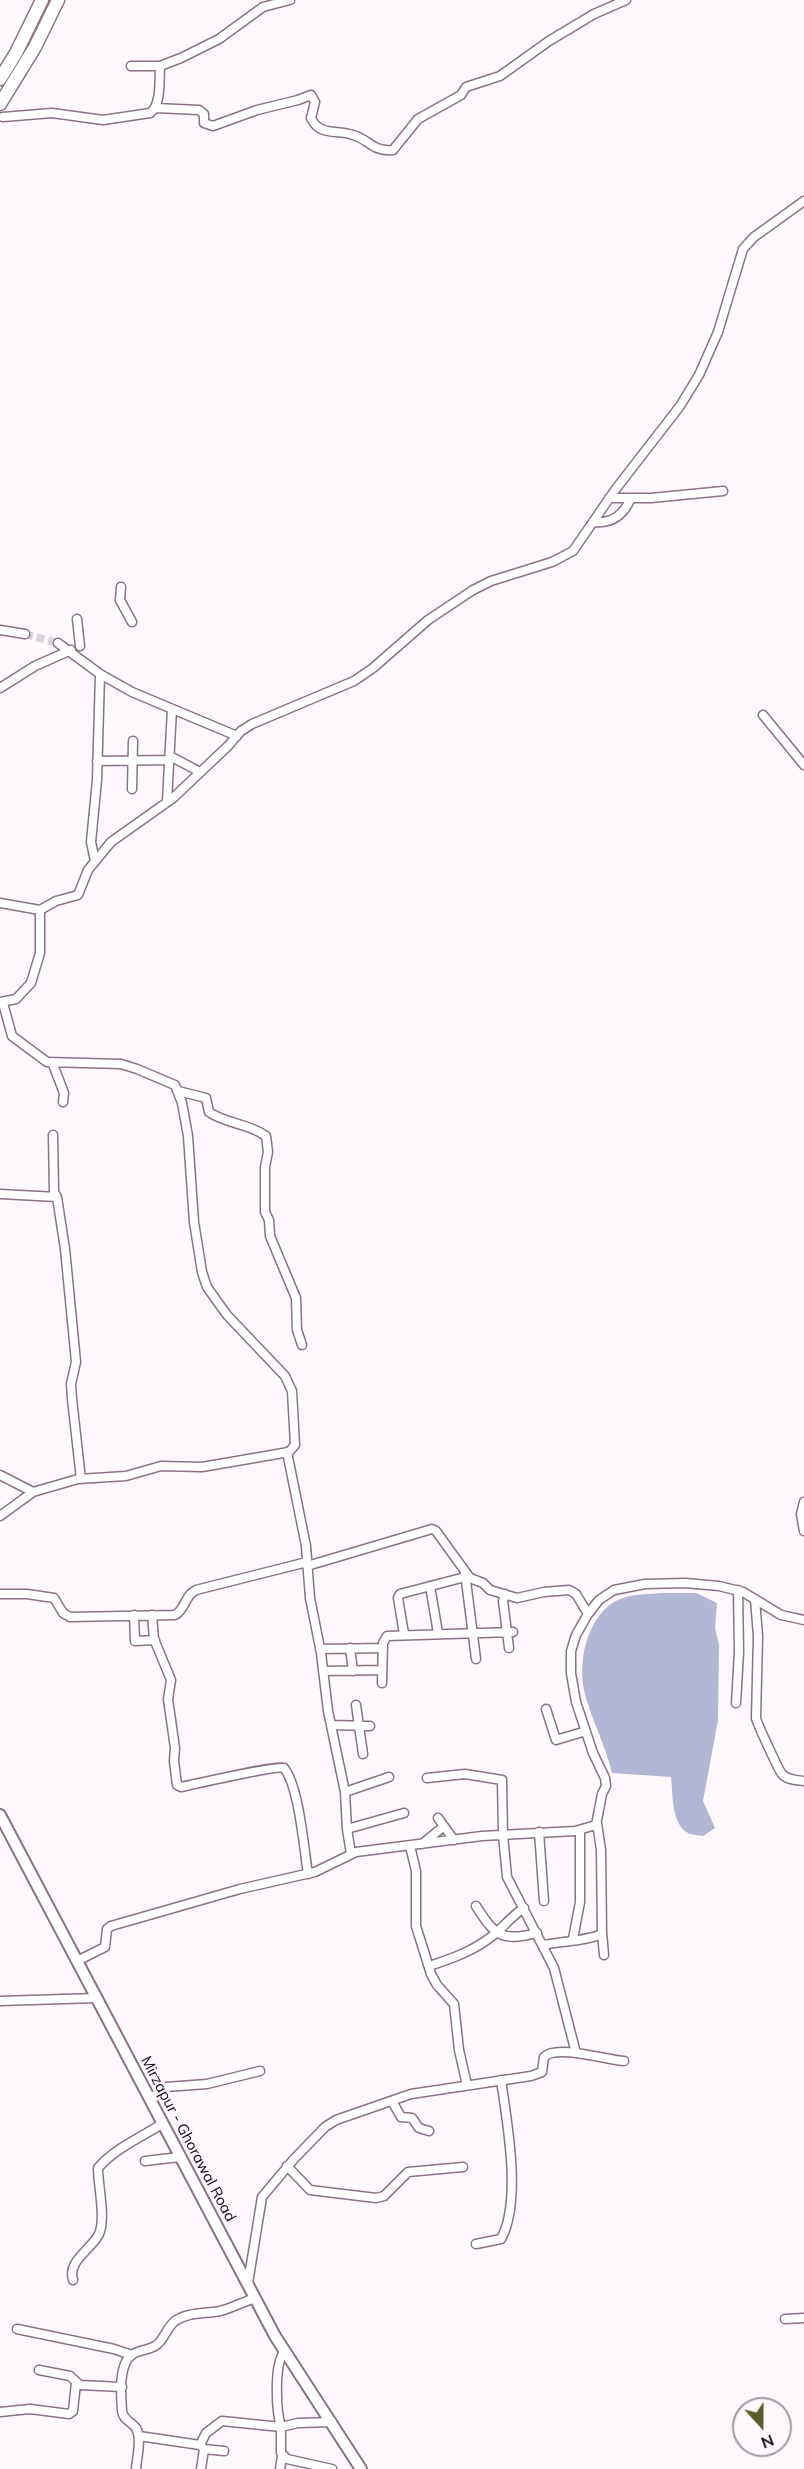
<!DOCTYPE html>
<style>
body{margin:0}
#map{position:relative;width:804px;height:2469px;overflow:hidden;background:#fef8fd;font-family:Mulish,sans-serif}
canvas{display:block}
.north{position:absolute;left:732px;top:2397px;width:60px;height:60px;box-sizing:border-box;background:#fef8fd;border:2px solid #a0999f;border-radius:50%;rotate:159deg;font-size:16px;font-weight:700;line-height:24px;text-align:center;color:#130a12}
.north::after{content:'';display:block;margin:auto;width:21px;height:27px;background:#585c2a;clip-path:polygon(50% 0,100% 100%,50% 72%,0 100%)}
</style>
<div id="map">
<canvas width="804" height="2469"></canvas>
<div class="north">N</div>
</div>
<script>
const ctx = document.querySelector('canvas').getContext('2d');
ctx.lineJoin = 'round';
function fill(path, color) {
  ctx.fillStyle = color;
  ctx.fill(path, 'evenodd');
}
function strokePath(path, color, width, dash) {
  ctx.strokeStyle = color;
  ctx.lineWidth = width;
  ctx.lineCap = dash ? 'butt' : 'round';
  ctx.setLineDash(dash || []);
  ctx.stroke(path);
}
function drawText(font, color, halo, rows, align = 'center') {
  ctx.font = font + ' Mulish,sans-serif';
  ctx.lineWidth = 6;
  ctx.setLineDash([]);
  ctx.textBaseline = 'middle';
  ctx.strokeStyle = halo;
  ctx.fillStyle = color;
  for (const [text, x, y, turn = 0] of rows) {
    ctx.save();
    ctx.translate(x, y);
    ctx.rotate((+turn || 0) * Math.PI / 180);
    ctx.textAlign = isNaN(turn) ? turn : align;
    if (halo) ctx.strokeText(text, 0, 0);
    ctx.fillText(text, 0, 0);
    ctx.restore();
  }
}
fill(new Path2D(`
 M 663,1593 L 696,1593 L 717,1603 L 715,1628 L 719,1645 L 718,1720 L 703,1801 L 715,1828 L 703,1836 C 699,1835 692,1835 688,1833 C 671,1824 673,1793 671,1777 L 612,1773 C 606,1746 590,1717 584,1690 C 577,1657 590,1606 626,1597 C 637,1594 651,1594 663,1593 Z`), '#b1b7d4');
strokePath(new Path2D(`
 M 25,634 L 58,643`), '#dbd4da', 8, [8, 4]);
const minor = new Path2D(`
 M 131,66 L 160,66 L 181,58 L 219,39 L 263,7 L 290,0
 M 156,108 L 199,110 L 204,114 L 204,123 L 213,126 L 257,110 L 298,100 L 311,95 L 315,102 L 311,118 C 320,137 337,129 353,135 C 369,139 372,152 393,150 L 418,119 L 461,95 L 466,87 L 500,76 L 549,41 L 594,14 L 626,0
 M 3,117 L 52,113 L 103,120 L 150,113 C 162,104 159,79 160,66
 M 609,498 L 651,498 L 723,491
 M 594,522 C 613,524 624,514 631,498
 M 121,587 L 120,600 L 132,622
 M 77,619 L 80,646
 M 0,630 L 25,634
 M 58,643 L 100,674 L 132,692 L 237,736
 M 0,688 L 35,666 L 71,650
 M 763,715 L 804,765
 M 170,756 L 200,772
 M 97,761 L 170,760
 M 132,789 L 133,741
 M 167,802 L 172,709
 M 95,861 L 91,842 L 97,780 L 100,674
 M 0,903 L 40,910
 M 0,1002 L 16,999 L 31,983 L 40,953 L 40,910 L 56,901 L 78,895 L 88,870 L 111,842 L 173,798 L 228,746 L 241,731 L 252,724 L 354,681 L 373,668 L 428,620 L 473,590 L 491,581 L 552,562 L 573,551 L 615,490 L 680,406 L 699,375 L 718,332 L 743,249 L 754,237 L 804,201
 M 52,1062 L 64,1093 L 63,1102
 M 178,1091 L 206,1098 L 209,1112 C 226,1124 248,1123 266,1136 L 268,1152 L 265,1167 L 265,1212 L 269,1220 L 270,1236 L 296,1298 L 297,1330 L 302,1345
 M 53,1135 L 54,1192 L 57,1197
 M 0,1194 L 57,1197 L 65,1249 L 76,1362 L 71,1384 L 72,1399 L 81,1479
 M 287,1452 L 306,1546 L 310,1598 L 321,1653 L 328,1711 L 345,1792 L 347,1829 L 351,1854
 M 0,1475 L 33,1492 L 78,1479 L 126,1476 L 161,1466 L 202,1467 L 289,1452 L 295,1445 L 292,1391 L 285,1376 L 227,1315 L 207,1287 L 202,1272 L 194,1222 L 188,1136 L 182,1103 L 175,1085 L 137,1069 L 121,1064 L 47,1062 L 12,1036 L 3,1003
 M 804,1502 L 801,1514 L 804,1531
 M 0,1516 L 33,1492
 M 307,1566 L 432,1529 L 436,1531 L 470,1578 L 483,1583 L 490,1590 L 517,1598 L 544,1592 L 569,1590 L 576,1594 L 588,1614
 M 465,1573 L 476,1659
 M 430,1586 L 438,1633
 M 0,1594 L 27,1594 L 54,1598 L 63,1613 L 70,1617 L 175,1615 C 186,1609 184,1596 196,1590 L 307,1562
 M 505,1594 L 503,1601 L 509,1648
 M 755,1599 L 758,1636 L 756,1718 C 757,1723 779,1771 782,1774 C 787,1780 796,1780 804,1781
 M 134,1615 L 135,1641 L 155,1640
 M 152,1615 L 154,1639 L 171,1680 L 168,1699 L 175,1748 L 174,1761 L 177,1785 L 181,1787 C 196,1784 276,1765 284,1768 C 299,1786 304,1849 308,1874
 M 404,1634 L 398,1598 L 400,1594 L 465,1577
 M 350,1648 L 353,1671
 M 320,1649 L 383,1648
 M 323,1671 L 382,1670
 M 382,1683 L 383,1643 L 387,1636 L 513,1632
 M 736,1703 L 739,1652 L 738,1590
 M 356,1705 L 363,1754
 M 546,1709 L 556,1740 L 586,1731
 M 331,1725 L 370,1726
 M 427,1778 L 465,1774 L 502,1780 L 503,1835 L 507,1877 L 554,1968 L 576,2053
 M 345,1792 L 389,1777
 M 438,1818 L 454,1840
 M 347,1829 L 404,1813
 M 539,1832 L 544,1901
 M 422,1844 L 443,1827
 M 410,1846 L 416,1871 L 416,1926 L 431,1974 L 437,1985 L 454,2004 L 459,2050 L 467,2085
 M 476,1906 C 495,1936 502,1942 537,1933
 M 602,1933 L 604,1955
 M 573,1939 L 580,1902 L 580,1830
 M 544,1945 C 556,1942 595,1940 602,1933 L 601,1850 L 597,1823
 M 77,1961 L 105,1947 L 107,1929 L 111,1926 L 240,1889 L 315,1872 L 356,1852 L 482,1836 L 575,1831 L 596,1825 L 602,1794 L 606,1786 L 605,1778 L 593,1753 L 576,1702 L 571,1673 L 571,1651 L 576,1635 L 588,1614 L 599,1600 L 614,1590 L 645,1584 L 685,1583 L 719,1586 L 743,1592 L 781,1615 L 804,1620
 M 429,1966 C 454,1958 476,1950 496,1933 C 506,1924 513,1915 524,1908
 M 0,2001 L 96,1998
 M 150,2099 L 166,2087 L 207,2084 L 260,2071
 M 392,2101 L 401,2117 L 412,2118 L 419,2128 L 429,2131
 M 145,2161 L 180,2157
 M 287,2166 L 310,2190 L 376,2198 L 384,2196 L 408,2172 L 463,2167
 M 476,2244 L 501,2239 C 522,2201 507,2122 501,2080
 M 73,2280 C 67,2261 91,2250 99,2234 C 106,2218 98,2186 98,2168 C 114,2149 141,2137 162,2124
 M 248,2283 L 262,2197 L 294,2159 L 325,2127 L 336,2120 L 411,2094 L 531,2076 L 542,2072 L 544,2057 C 556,2044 607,2060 624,2061
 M 785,2319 L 804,2318
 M 17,2329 L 114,2349 L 132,2355
 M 39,2370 L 70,2376 L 80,2385 L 122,2387
 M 0,2412 L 30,2409 L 69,2414 L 73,2411 L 76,2383
 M 332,2422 L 298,2423 L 281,2427 L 281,2453 L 287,2459 L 332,2469
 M 139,2436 L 200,2445 L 204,2449 L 201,2469
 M 200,2445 L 206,2433 L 222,2421 L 281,2427 C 276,2410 274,2365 284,2352
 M 204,2449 L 224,2451
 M 136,2469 C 137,2456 142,2439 136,2428 C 131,2421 123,2420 122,2411 C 121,2395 118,2363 133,2354 C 140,2350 148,2350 155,2346 C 164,2341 166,2328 175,2321 C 188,2312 205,2314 220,2311 C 232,2308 243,2302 255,2298
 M 280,2469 L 282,2456`);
const major = new Path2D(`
 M 0,1815 L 275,2336 L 361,2469`);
const highway = new Path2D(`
 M 0,79 L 16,53 L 42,0
 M 0,104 L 35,47 L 58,0`);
strokePath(minor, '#8b7286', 11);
strokePath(major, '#8b7286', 14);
strokePath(highway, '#8b7286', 15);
strokePath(minor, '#fff', 8);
strokePath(major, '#fff', 10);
strokePath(highway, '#fff', 12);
drawText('15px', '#130a12', '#fef8fd', [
 ["Mirzapur - Ghorawal Road",188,2139,62]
]);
</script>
